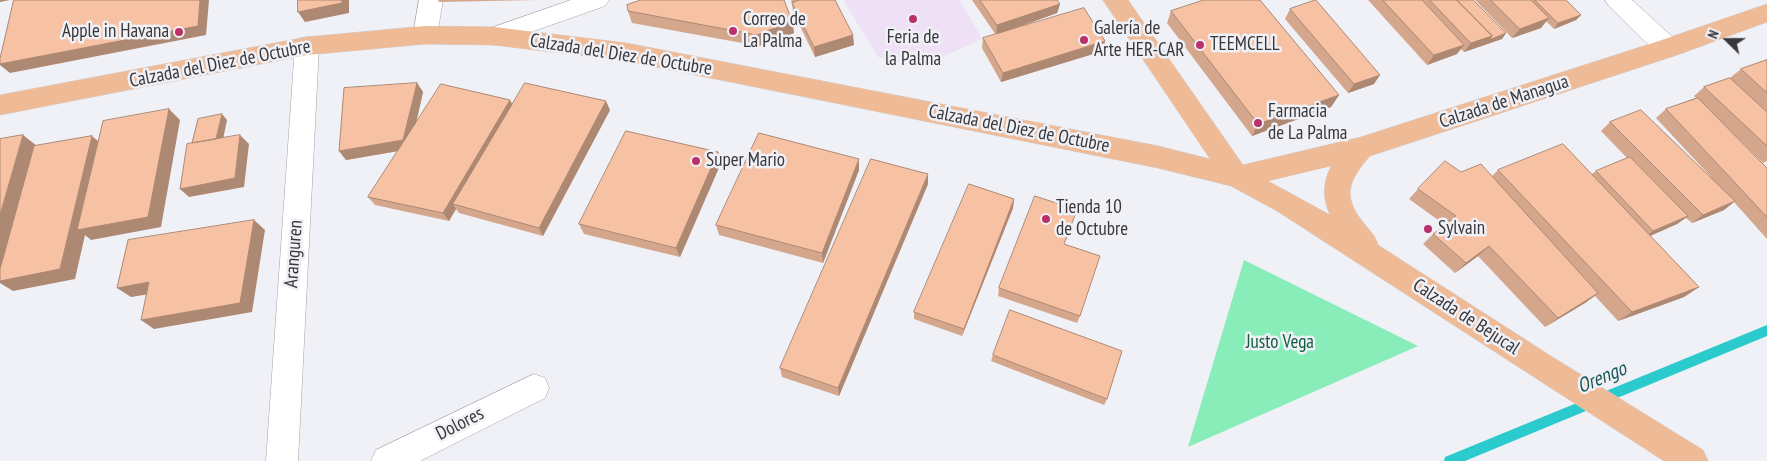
<!DOCTYPE html>
<meta charset="utf-8">
<style>
body{margin:0}
#map{position:relative;width:1767px;height:461px;overflow:hidden;background:#f0f0f7;font-family:"PT Sans Narrow",sans-serif}
canvas{display:block}
.north{position:absolute;left:1702px;top:15px;width:50px;height:50px;-webkit-text-stroke:4px #f0f0f7;paint-order:stroke;rotate:292deg;font-size:14px;font-weight:700;line-height:20px;text-align:center;color:#38383b}
.north::after{content:'';display:block;margin:auto;width:18px;height:22px;background:#38383b;clip-path:polygon(50% 0,100% 100%,50% 72%,0 100%)}
</style>
<div id="map">
<canvas width="1767" height="461"></canvas>
<div class="north">N</div>
</div>
<script>
const ctx = document.querySelector('canvas').getContext('2d');
ctx.lineJoin = 'round';
function fill(path, color) {
  ctx.fillStyle = color;
  ctx.fill(path, 'evenodd');
}
function strokePath(path, color, width, dash) {
  ctx.strokeStyle = color;
  ctx.lineWidth = width;
  ctx.lineCap = dash ? 'butt' : 'round';
  ctx.setLineDash(dash || []);
  ctx.stroke(path);
}
function drawText(font, color, halo, rows, align = 'center') {
  ctx.font = font + ' "PT Sans Narrow",sans-serif';
  ctx.lineWidth = 5;
  ctx.setLineDash([]);
  ctx.textBaseline = 'middle';
  ctx.strokeStyle = halo;
  ctx.fillStyle = color;
  for (const [text, x, y, turn = 0] of rows) {
    ctx.save();
    ctx.translate(x, y);
    ctx.rotate((+turn || 0) * Math.PI / 180);
    ctx.textAlign = isNaN(turn) ? turn : align;
    if (halo) ctx.strokeText(text, 0, 0);
    ctx.fillText(text, 0, 0);
    ctx.restore();
  }
}
fill(new Path2D(`
 M 843,0 L 960,0 L 982,39 L 921,67 L 878,57 Z`), '#eee1f5');
fill(new Path2D(`
 M 1244,260 L 1418,346 L 1188,447 Z`), '#89edba');
fill(new Path2D(`
 M 1767,325 L 1767,336 L 1465,461 L 1444,461 L 1445,457 Z`), '#2bcbcd');
const minor = new Path2D(`
 M 571,0 L 609,0 L 605,6 L 494,45 L 485,42 L 482,36 L 485,30 Z
 M 1605,0 L 1632,0 L 1677,41 L 1680,48 L 1677,55 L 1668,57 L 1659,55 L 1609,6 Z
 M 307,37 L 316,39 L 319,46 L 298,461 L 266,461 L 295,46 L 298,39 Z
 M 534,374 L 545,378 L 549,388 L 545,398 L 420,461 L 371,461 L 376,450 Z`);
const tertiary = new Path2D(`
 M 419,0 L 443,0 L 437,35 L 434,41 L 425,44 L 416,41 L 413,35 Z`);
const primary = new Path2D(`
 M 1103,0 L 1128,0 L 1243,165 L 1361,137 L 1659,41 L 1767,4 L 1767,22 L 1677,55 L 1370,156 C 1350,179 1341,195 1363,222 C 1369,230 1376,236 1378,245 L 1554,358 L 1703,450 L 1708,461 L 1664,461 L 1277,211 L 1231,186 L 1158,168 L 626,61 L 494,45 L 425,44 L 307,55 L 0,115 L 0,95 L 307,37 L 425,26 L 494,27 L 626,43 L 1158,146 L 1210,159 ZM 1331,166 C 1323,183 1322,197 1330,215 L 1268,181 Z`);
strokePath(minor, '#a2a2a9', 1);
strokePath(tertiary, '#a2a2a9', 1);
strokePath(primary, '#cfcfd0', 1);
fill(minor, '#fff');
fill(tertiary, '#fff');
fill(primary, '#efbb97');
fill(new Path2D(`
 M 438,0 L 536,0 L 439,2 Z
 M 791,0 L 835,0 L 854,45 L 815,57 L 793,12 L 792,3 Z
 M 972,0 L 1057,0 L 1060,4 L 1057,13 L 996,35 Z
 M 1368,0 L 1473,0 L 1506,33 L 1502,39 L 1464,52 L 1461,49 L 1457,54 L 1427,65 Z
 M 1475,0 L 1566,0 L 1581,15 L 1576,20 L 1554,29 L 1546,21 L 1541,28 L 1512,38 Z
 M 1290,9 L 1374,84 L 1348,93 L 1285,19 Z
 M 628,11 L 792,21 L 794,33 L 759,46 L 632,23 Z
 M 1171,11 L 1339,95 L 1331,107 L 1252,136 L 1167,23 Z
 M 983,38 L 1105,41 L 1103,51 L 1001,82 L 982,48 Z
 M 1767,60 L 1767,161 L 1763,163 L 1736,136 L 1767,168 L 1767,239 L 1734,202 L 1724,210 L 1692,223 L 1686,218 L 1677,224 L 1650,236 L 1699,287 L 1684,297 L 1618,321 L 1595,296 L 1585,303 L 1545,327 L 1478,256 L 1455,273 L 1423,244 L 1433,234 L 1445,225 L 1409,199 L 1418,189 L 1461,172 L 1492,176 L 1498,170 L 1592,174 L 1596,171 L 1627,158 L 1601,131 L 1610,122 L 1711,177 L 1656,118 L 1666,109 L 1696,98 L 1694,96 L 1704,87 L 1730,78 L 1741,69 Z
 M 417,83 L 423,92 L 416,124 L 512,104 L 610,110 L 543,236 L 459,213 L 456,209 L 449,221 L 375,205 L 368,197 L 398,151 L 346,160 L 339,151 Z
 M 718,152 L 721,163 L 680,257 L 584,234 L 579,224 Z
 M 859,159 L 859,170 L 823,263 L 719,235 L 716,225 Z
 M 928,184 L 839,396 L 782,377 L 780,368 Z
 M 1014,199 L 1013,208 L 962,336 L 914,319 L 914,312 Z
 M 1064,245 L 1080,316 L 1077,323 L 998,296 L 999,288 Z
 M 993,355 L 1107,399 L 1104,405 L 991,361 Z`), '#d4a78c');
fill(new Path2D(`
 M 0,0 L 10,0 L 0,2 Z
 M 200,0 L 209,0 L 206,35 L 10,73 L 0,65 L 0,64 Z
 M 342,0 L 349,0 L 349,13 L 305,22 L 298,12 Z
 M 1060,4 L 1057,13 L 996,35 L 997,25 Z
 M 1581,15 L 1576,20 L 1554,29 L 1558,23 Z
 M 1549,18 L 1541,28 L 1512,38 L 1520,29 Z
 M 792,21 L 794,33 L 759,46 L 757,35 Z
 M 1506,33 L 1502,39 L 1464,52 L 1471,43 L 1492,36 Z
 M 853,35 L 854,45 L 815,57 L 814,47 Z
 M 1105,41 L 1103,51 L 1001,82 L 1003,73 Z
 M 1464,45 L 1457,54 L 1427,65 L 1434,55 Z
 M 1380,75 L 1374,84 L 1348,93 L 1354,84 Z
 M 417,83 L 423,92 L 410,149 L 346,160 L 339,151 Z
 M 1339,95 L 1331,107 L 1252,136 L 1258,124 Z
 M 510,100 L 515,109 L 453,204 L 456,209 L 449,221 L 443,213 Z
 M 606,101 L 610,110 L 543,236 L 539,228 Z
 M 169,109 L 180,120 L 161,227 L 91,240 L 85,235 L 75,279 L 13,291 L 0,283 L 0,215 L 23,135 L 37,146 L 92,136 L 105,147 Z
 M 222,114 L 227,120 L 221,149 L 196,153 Z
 M 240,135 L 249,144 L 244,187 L 189,197 L 180,189 Z
 M 718,152 L 721,163 L 680,257 L 676,248 Z
 M 859,159 L 859,170 L 823,263 L 822,253 Z
 M 928,174 L 928,184 L 839,396 L 838,388 Z
 M 1014,199 L 1013,208 L 962,336 L 964,329 Z
 M 1735,201 L 1724,210 L 1692,223 L 1703,215 Z
 M 1688,216 L 1677,224 L 1643,239 L 1653,231 Z
 M 254,220 L 265,230 L 252,312 L 154,329 L 141,320 Z
 M 1489,246 L 1478,256 L 1455,273 L 1466,263 Z
 M 149,282 L 162,292 L 131,297 L 117,288 Z
 M 1699,287 L 1684,297 L 1618,321 L 1632,312 Z
 M 1598,293 L 1585,303 L 1545,327 L 1558,318 Z`), '#ad8872');
const building = new Path2D(`
 M 14,0 L 200,0 L 198,26 L 0,64 L 0,59 Z
 M 298,0 L 342,0 L 342,3 L 298,12 Z
 M 641,0 L 784,0 L 792,21 L 757,35 L 628,11 L 627,5 Z
 M 800,0 L 835,0 L 853,35 L 814,47 L 792,3 Z
 M 980,0 L 1057,0 L 1060,4 L 997,25 Z
 M 1204,0 L 1260,0 L 1339,95 L 1258,124 L 1171,11 Z
 M 1316,0 L 1380,75 L 1354,84 L 1290,9 Z
 M 1383,0 L 1422,0 L 1464,45 L 1434,55 Z
 M 1430,0 L 1457,0 L 1492,36 L 1471,43 Z
 M 1457,0 L 1473,0 L 1506,33 L 1489,40 L 1492,36 Z
 M 1491,0 L 1531,0 L 1549,18 L 1520,29 Z
 M 1535,0 L 1566,0 L 1581,15 L 1558,23 Z
 M 1084,8 L 1105,41 L 1003,73 L 983,38 Z
 M 1767,60 L 1767,93 L 1741,69 Z
 M 1730,78 L 1767,112 L 1767,146 L 1704,87 Z
 M 417,83 L 403,140 L 339,151 L 344,88 Z
 M 525,83 L 606,101 L 539,228 L 453,204 Z
 M 441,84 L 510,100 L 443,213 L 368,197 Z
 M 1698,98 L 1767,168 L 1767,217 L 1666,109 Z
 M 169,109 L 148,217 L 77,230 L 103,121 Z
 M 1641,110 L 1735,201 L 1703,215 L 1610,122 Z
 M 222,114 L 216,139 L 192,143 L 198,119 Z
 M 626,131 L 718,152 L 676,248 L 579,224 Z
 M 759,133 L 859,159 L 822,253 L 716,225 Z
 M 23,135 L 0,215 L 0,139 Z
 M 240,135 L 235,178 L 180,189 L 187,144 Z
 M 92,136 L 60,269 L 0,281 L 0,269 L 34,146 Z
 M 1563,144 L 1699,287 L 1632,312 L 1498,170 Z
 M 1630,157 L 1688,216 L 1653,231 L 1596,171 Z
 M 871,159 L 928,174 L 838,388 L 780,368 Z
 M 1445,161 L 1461,172 L 1481,164 L 1598,293 L 1558,318 L 1489,246 L 1466,263 L 1433,234 L 1456,216 L 1418,189 Z
 M 969,184 L 1014,199 L 964,329 L 914,312 Z
 M 1035,196 L 1077,210 L 1064,244 L 1100,256 L 1080,316 L 999,288 Z
 M 254,220 L 240,303 L 141,320 L 149,282 L 117,288 L 128,240 Z
 M 1010,310 L 1122,351 L 1107,399 L 993,355 Z`);
fill(building, '#f7c2a3');
strokePath(building, '#ad8872', 1);
for (const [x, y, r, color] of [
 [913,19,5,"#ba306a"],
 [733,31,5,"#ba306a"],
 [179,32,5,"#ba306a"],
 [1084,40,5,"#ba306a"],
 [1200,45,5,"#ba306a"],
 [1258,123,5,"#ba306a"],
 [696,161,5,"#ba306a"],
 [1046,219,5,"#ba306a"],
 [1428,229,5,"#ba306a"]
]) {
  const dot = new Path2D();
  dot.arc(x, y, r, 0, 2 * Math.PI);
  ctx.fillStyle = color;
  ctx.fill(dot);
  strokePath(dot, '#f0f0f7', 2);
}
drawText('19px', '#38383b', '#f0f0f7', [
 ["Correo de",743,20],
 ["La Palma",743,42],
 ["Galería de",1094,29],
 ["Arte HER-CAR",1094,51],
 ["Apple in Havana",169,32,"right"],
 ["Feria de",913,38,"center"],
 ["la Palma",913,60,"center"],
 ["TEEMCELL",1210,45],
 ["Farmacia",1268,112],
 ["de La Palma",1268,134],
 ["Super Mario",706,161],
 ["Tienda 10",1056,208],
 ["de Octubre",1056,230],
 ["Sylvain",1438,229]
], 'left');
drawText('19px', '#38383b', '#f0f0f7', [
 ["Calzada del Diez de Octubre",621,55,9],
 ["Calzada del Diez de Octubre",220,64,-11],
 ["Calzada de Managua",1504,102,-18],
 ["Calzada del Diez de Octubre",1019,129,11],
 ["Aranguren",294,254,-86],
 ["Calzada de Bejucal",1466,317,33],
 ["Dolores",460,424,-27]
]);
drawText('19px', '#106040', '#f0f0f7', [
 ["Justo Vega",1280,343]
]);
drawText('italic 20px', '#195757', '#f0f0f7', [
 ["Orengo",1602,378,-23]
]);
</script>
